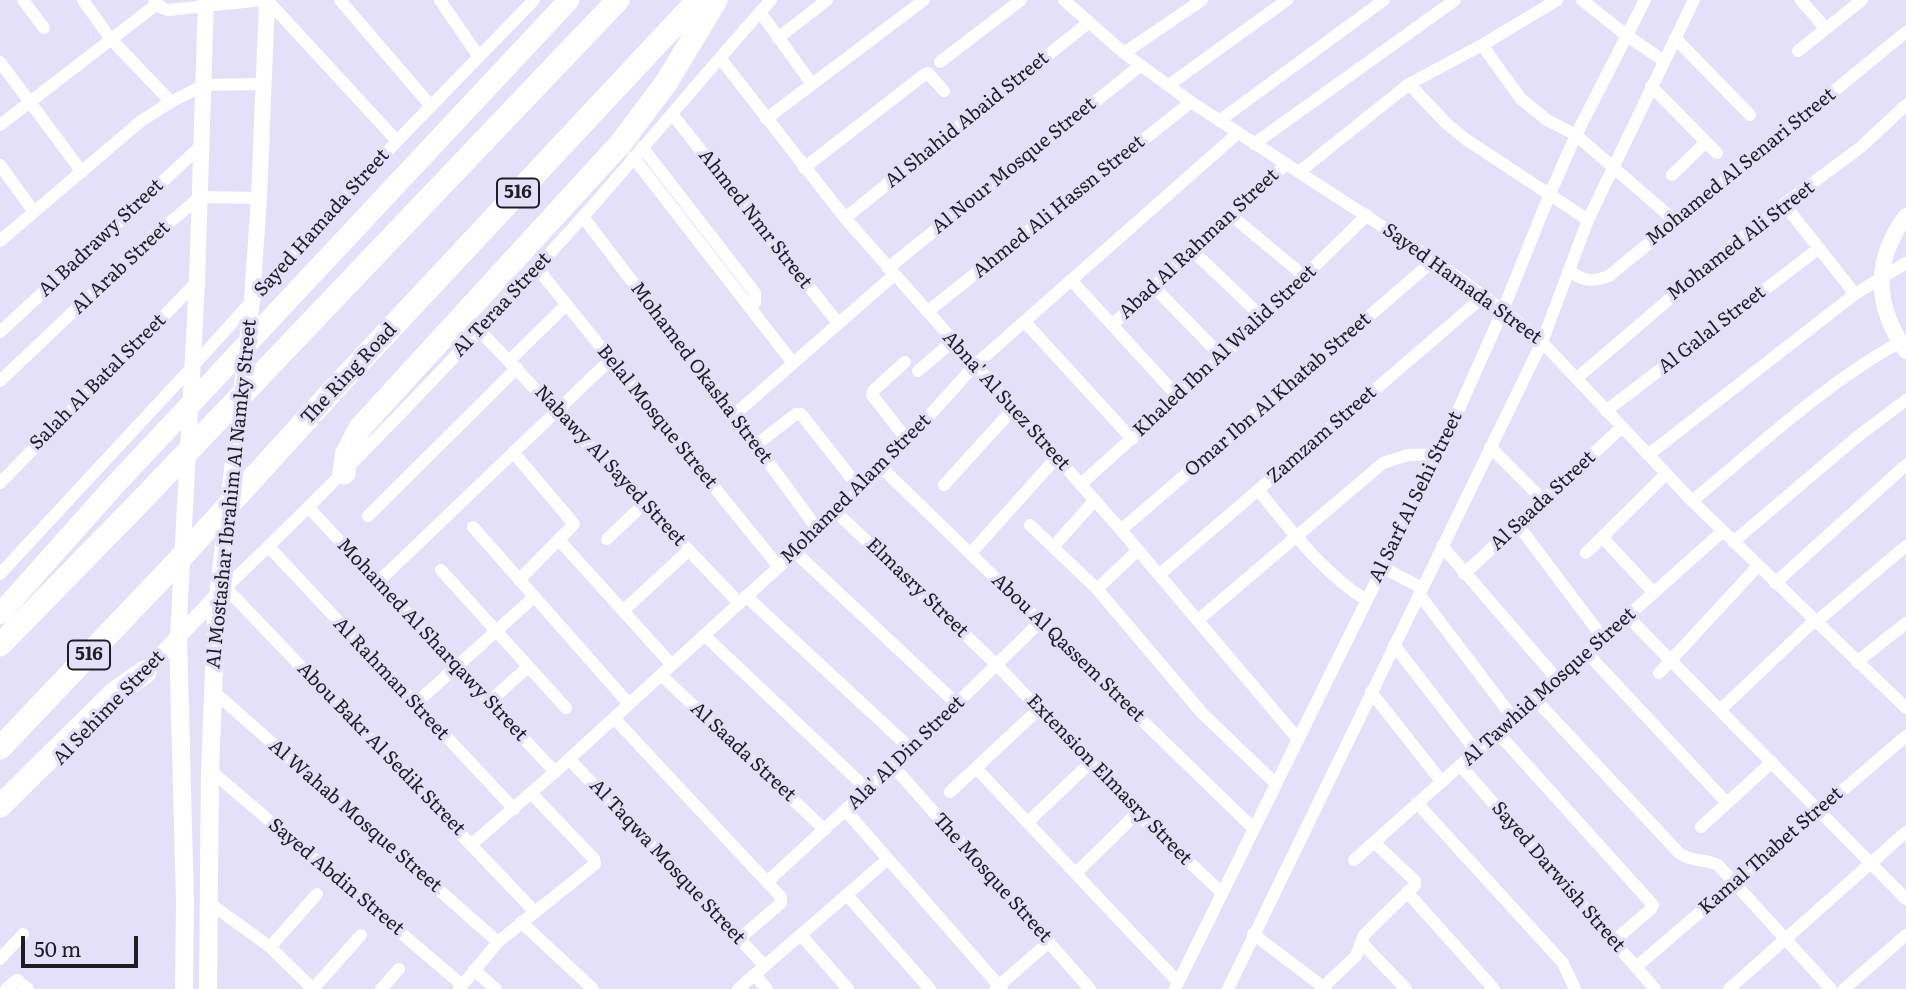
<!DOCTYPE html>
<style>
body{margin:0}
#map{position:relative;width:1906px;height:989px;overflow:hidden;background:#e4e0f9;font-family:Literata,serif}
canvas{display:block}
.scale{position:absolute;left:21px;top:936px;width:117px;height:32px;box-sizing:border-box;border:4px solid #1e1d25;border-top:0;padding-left:9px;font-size:21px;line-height:24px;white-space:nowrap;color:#1e1d25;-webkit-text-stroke:5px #e4e0f9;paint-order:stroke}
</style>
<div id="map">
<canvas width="1906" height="989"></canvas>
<div class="scale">50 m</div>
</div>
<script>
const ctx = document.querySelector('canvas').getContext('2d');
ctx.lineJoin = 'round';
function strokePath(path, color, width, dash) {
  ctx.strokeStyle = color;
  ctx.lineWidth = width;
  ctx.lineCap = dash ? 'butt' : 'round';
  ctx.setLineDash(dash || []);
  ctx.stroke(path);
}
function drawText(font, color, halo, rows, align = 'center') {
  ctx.font = font + ' Literata,serif';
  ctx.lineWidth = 7;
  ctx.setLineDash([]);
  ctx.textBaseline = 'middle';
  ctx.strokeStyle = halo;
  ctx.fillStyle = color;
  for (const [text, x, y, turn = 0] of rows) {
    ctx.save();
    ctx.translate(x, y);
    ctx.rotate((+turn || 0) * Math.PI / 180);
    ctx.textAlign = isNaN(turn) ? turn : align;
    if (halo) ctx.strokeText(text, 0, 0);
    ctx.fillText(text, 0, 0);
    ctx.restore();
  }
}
strokePath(new Path2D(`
 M 23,0 L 44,28
 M 83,0 L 110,38 L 171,102
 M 154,0 L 162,8 L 168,10 L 263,0
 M 267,0 L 397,141
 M 340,0 L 431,106
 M 440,0 L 479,57
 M 1064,0 L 1124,53 L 1191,102 L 1434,260 L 1503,310 L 1542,342 L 1692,501 L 1906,708
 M 1582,0 L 1626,35 L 1664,61
 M 1801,0 L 1826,29
 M 760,12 L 812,84
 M 778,38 L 827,0
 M 1675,38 L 1750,115
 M 1482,45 L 1521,99 L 1547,120 L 1576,135 L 1675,221
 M 1798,51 L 1862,0
 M 1124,53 L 1202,0
 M 720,58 L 845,218 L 1121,530 L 1298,739
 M 0,62 L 82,172
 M 940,62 L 1021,0
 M 1409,84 L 1446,123 L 1464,138 L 1588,220
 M 1169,85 L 1287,0
 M 1651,86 L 1717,153
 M 672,114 L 838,323
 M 766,119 L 924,0
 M 1219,121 L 1384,0
 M 0,125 L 157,4
 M 1254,144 L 1455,0
 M 642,147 L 755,293 L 755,303 L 750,308
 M 633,157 L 793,363
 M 0,165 L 34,212
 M 804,168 L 925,74 L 928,73 L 944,91
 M 1299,172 L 1409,84 L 1482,45 L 1557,0
 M 1672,175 L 1706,142
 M 1784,204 L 1855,294
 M 1232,216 L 1304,276
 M 583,217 L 734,415 L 818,530
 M 845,218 L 1088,23
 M 0,241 L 141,121 L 171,102 L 204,85 L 263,84
 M 1193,251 L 1262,317
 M 537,268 L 778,566
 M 888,268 L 1141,65
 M 1570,271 C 1584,282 1593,282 1609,276 L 1906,32
 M 1071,280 L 1179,398
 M 1154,287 L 1222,357
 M 927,312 L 1191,102
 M 1025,322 L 1132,439
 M 1112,325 L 1232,216 L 1286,164
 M 480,331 L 739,603
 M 0,332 L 202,145
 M 510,360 L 566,305
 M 905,362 L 874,390 L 872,395 L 907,440
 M 918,371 L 953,341
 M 1577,378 L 1714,261 L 1784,204 L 1861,147 L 1906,105
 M 0,381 L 150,239 L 200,197 L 259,198
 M 1606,411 L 1818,249
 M 734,415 L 894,275
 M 756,445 L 796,414 L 801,414 L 860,489
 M 1490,447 L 1544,501
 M 513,452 L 574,524 L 519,580
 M 1648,455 L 1855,294 L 1906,263
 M 882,468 L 1254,829
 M 0,483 L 197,282
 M 1081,484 L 1222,357 L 1367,215
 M 944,485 L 1013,409
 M 1258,490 C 1291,530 1322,572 1366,600
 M 1692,501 C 1759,446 1824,384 1900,342
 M 309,508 L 555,772
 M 836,512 L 997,665 L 1137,813 L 1222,893
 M 368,516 L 517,368
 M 1030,525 L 1097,589 L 1202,713 L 1276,784
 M 1518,525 L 1603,638
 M 473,527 L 629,704
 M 1121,530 L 1434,260
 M 1602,537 L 1654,593
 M 607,539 L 645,503
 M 559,540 L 672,665
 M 1733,542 L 1857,437 L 1906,400
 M 1442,546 L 1557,679
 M 1053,547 L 1095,500
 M 270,548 L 514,809
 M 795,552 L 957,704
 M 971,553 L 1057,457
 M 1586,553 L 1666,474
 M 1382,567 L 1422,588
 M 441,570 L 566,708
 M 0,574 L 193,366 L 397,141 L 534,0
 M 1464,574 L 1622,427
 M 1159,575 L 1484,296
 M 378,582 L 611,359
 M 1775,583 L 1906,465
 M 226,588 L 535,912
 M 1097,589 L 1138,550
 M 1419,594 L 1513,718
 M 217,596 C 344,475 464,350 580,220 C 645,147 706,72 771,0
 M 746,596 L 911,749
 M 623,611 L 689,550
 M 1627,616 L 1906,899
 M 1198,620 L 1383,463 L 1408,455 L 1439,454
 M 1816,622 L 1906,546
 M 704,635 L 868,790
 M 1394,645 L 1476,751
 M 1587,653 L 1727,803
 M 1857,662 L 1906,623
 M 1659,673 L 1758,566
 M 661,675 L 825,830
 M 212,690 L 498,942
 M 1371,692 L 1442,782
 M 1535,699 L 1680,854 C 1693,862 1705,859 1718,865 L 1831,989
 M 490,701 L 528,667
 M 415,704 L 534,597
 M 1720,710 L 1815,620
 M 614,718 L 781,897 L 781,903 L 739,939
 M 1497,732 L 1653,905 L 1651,909 L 1615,940
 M 569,759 L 765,966
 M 1460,765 L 1655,989
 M 893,766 L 1090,989
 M 976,768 L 1178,982
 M 210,770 L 462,985
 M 950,792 L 1039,709
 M 1417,803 L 1563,963 L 1575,989
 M 846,811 L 1002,989
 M 1028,822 L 1090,763
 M 1701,827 L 1772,762
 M 472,844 L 555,772 L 795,552 L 882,468 L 975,365 L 1238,133
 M 1354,860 L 1723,531
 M 1076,873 L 1137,813
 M 768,881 L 893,766 L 1041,621
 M 1407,892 L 1494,989
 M 847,895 L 930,989
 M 208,902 L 270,947 L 313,989
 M 521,922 L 593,989
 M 1253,934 L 1326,989
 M 801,935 L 848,989
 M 1361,942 L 1406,989
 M 270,947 L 317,894
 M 0,959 L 23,934
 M 1636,967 L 1906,736
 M 474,970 L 496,989
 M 755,975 L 767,989
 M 6,989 L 17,980 L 28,989
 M 313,989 L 361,935
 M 381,989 L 399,969
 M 459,989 L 498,942 L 595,864 L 594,859 L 531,793
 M 738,989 L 888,859
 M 995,989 L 1049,942
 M 1175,989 L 1439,454 L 1503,310 L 1549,196 L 1576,135 L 1645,0
 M 1228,989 L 1542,342 L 1588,220 L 1694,0
 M 1321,989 L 1356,956 L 1364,935 L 1415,885 L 1415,881 L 1374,842
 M 1729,989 L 1906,832
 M 1844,989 L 1906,935`), '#fff', 12);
strokePath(new Path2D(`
 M 1906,216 C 1873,261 1874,305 1906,351
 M 178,637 L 197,282 L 206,0
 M 139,678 L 217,596 L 252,300 L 259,198 L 267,0`), '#fff', 16);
strokePath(new Path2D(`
 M 178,637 L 185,901 L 184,989
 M 208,989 L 210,770 L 217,596`), '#fff', 18);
strokePath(new Path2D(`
 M 0,614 L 115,485 L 569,0`), '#fff', 21);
strokePath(new Path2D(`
 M 344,473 L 346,455 L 360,428 L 621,143 L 666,83 L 716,0
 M 0,645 L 134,508 L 618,0
 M 0,748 L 177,562 L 338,385 L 698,0
 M 0,806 L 115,693 L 145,672`), '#fff', 23);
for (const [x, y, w] of [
 [518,193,42],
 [89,655,42]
]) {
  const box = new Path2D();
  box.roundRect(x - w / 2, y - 14.5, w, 29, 5);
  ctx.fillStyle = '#e4e0f9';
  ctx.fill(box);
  strokePath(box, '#1e1d25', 2);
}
drawText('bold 18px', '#1e1d25', null, [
 ["516",518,193],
 ["516",89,655]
]);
drawText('19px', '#1e1d25', '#e4e0f9', [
 ["Al Shahid Abaid Street",967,120,-39],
 ["Al Nour Mosque Street",1014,166,-39],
 ["Mohamed Al Senari Street",1741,167,-39],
 ["Ahmed Ali Hassn Street",1059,207,-39],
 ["Ahmed Nmr Street",755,219,52],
 ["Sayed Hamada Street",322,223,-48],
 ["Al Badrawy Street",101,238,-43],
 ["Mohamed Ali Street",1741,241,-38],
 ["Abad Al Rahman Street",1199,244,-43],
 ["Al Arab Street",121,268,-43],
 ["Sayed Hamada Street",1462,284,36],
 ["Al Teraa Street",502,305,-47],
 ["Al Galal Street",1712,330,-38],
 ["Khaled Ibn Al Walid Street",1225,351,-43],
 ["Mohamed Okasha Street",701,373,53],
 ["The Ring Road",349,374,-47],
 ["Salah Al Batal Street",98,382,-45],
 ["Omar Ibn Al Khatab Street",1278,395,-41],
 ["Abna' Al Suez Street",1006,401,48],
 ["Belal Mosque Street",657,417,51],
 ["Zamzam Street",1322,435,-41],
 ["Nabawy Al Sayed Street",610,466,47],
 ["Mohamed Alam Street",856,489,-45],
 ["Al Mostashar Ibrahim Al Namky Street",232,494,-84],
 ["Al Sarf Al Sehi Street",1416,497,-64],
 ["Al Saada Street",1543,501,-43],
 ["Elmasry Street",917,588,44],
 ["Mohamed Al Sharqawy Street",432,640,47],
 ["Abou Al Qassem Street",1068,648,44],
 ["Al Rahman Street",391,679,47],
 ["Al Tawhid Mosque Street",1549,687,-42],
 ["Al Sehime Street",109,708,-46],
 ["Abou Bakr Al Sedik Street",381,749,46],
 ["Al Saada Street",743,752,43],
 ["Ala' Al Din Street",906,753,-44],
 ["Extension Elmasry Street",1109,780,46],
 ["Al Wahab Mosque Street",355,816,41],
 ["Kamal Thabet Street",1771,851,-41],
 ["Al Taqwa Mosque Street",667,862,47],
 ["Sayed Abdin Street",336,877,40],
 ["Sayed Darwish Street",1558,877,49],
 ["The Mosque Street",992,878,48]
]);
</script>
